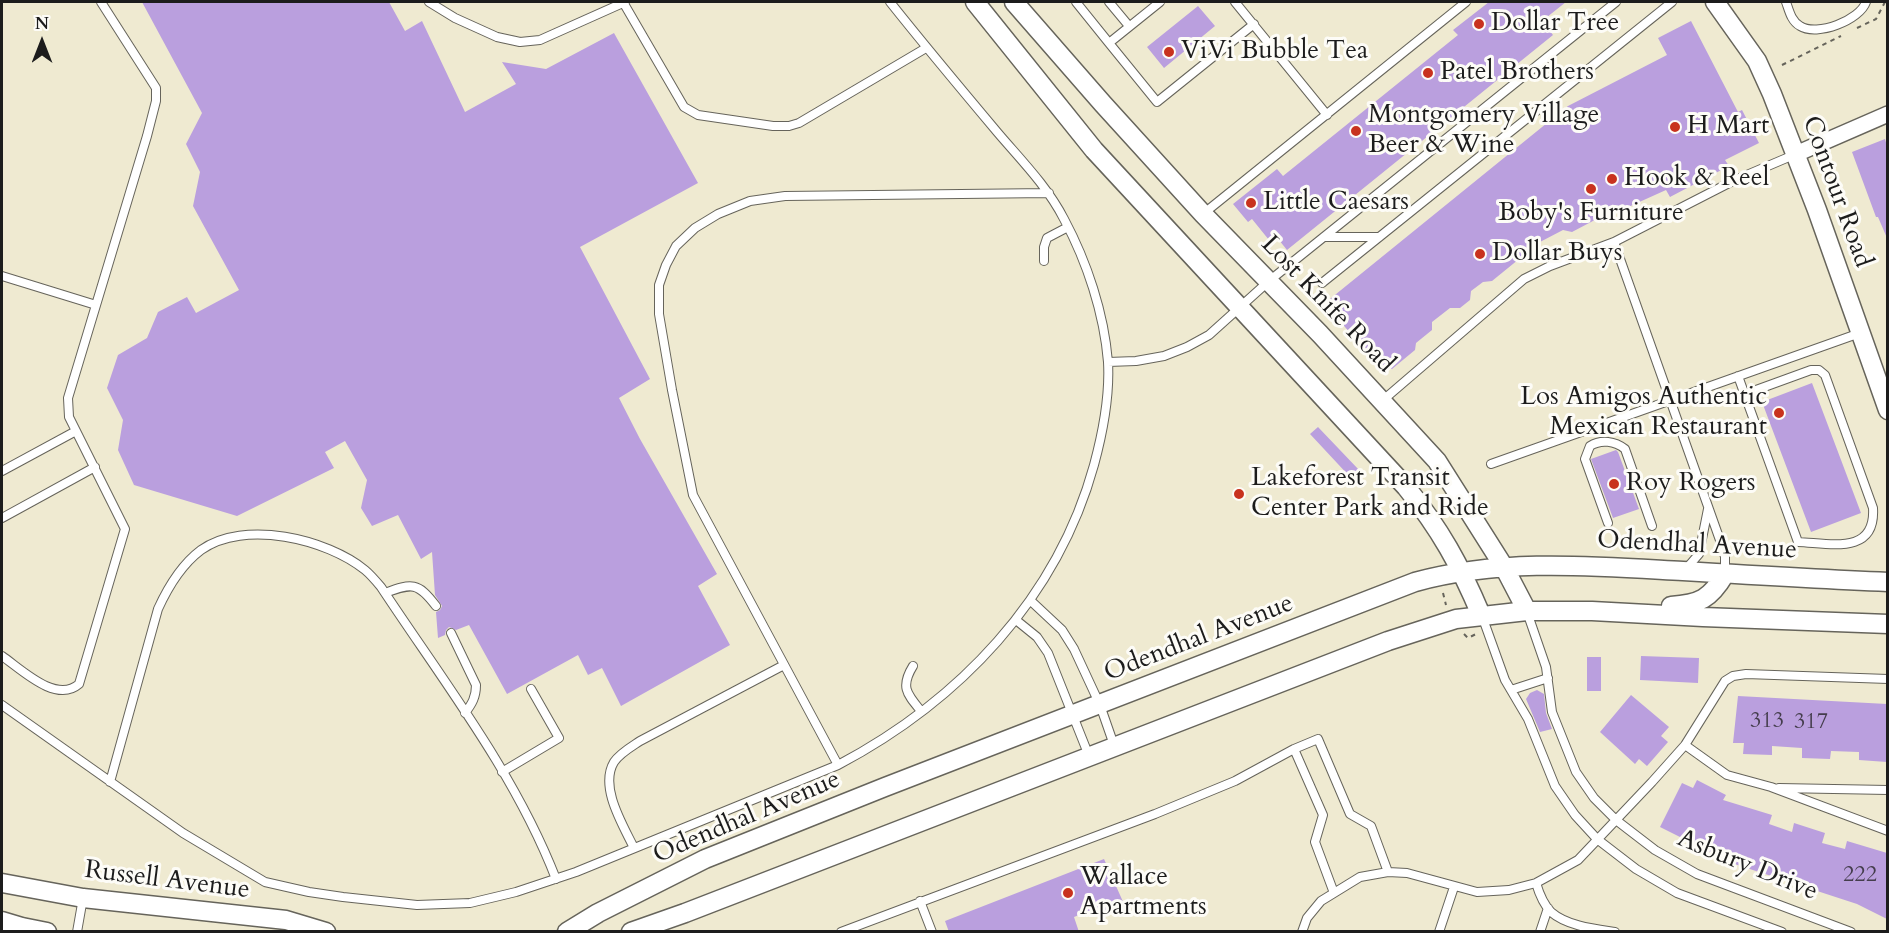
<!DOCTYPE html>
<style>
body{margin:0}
#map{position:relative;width:1889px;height:933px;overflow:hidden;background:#efead1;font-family:Cardo,serif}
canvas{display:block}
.frame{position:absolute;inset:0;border:3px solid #1c1c1c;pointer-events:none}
.north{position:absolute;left:12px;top:12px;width:60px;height:60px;-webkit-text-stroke:4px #fdfcf7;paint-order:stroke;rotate:0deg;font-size:16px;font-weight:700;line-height:24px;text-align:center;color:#1c1c1c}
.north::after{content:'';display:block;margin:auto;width:21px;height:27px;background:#1c1c1c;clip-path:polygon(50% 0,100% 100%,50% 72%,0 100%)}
</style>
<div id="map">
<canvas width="1889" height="933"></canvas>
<div class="frame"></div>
<div class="north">N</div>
</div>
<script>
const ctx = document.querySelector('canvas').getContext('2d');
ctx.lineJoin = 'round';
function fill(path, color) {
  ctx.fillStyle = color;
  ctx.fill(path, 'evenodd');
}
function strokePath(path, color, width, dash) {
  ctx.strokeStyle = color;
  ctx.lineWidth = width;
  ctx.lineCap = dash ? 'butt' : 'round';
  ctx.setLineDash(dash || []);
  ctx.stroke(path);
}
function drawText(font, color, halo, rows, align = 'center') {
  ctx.font = font + ' Cardo,serif';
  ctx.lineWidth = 6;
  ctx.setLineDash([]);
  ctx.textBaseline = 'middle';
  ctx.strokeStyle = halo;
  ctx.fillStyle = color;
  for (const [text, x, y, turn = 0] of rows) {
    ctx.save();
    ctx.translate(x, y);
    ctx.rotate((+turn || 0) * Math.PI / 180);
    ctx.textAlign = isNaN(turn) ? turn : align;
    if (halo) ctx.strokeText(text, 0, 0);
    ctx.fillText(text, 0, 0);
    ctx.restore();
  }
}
fill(new Path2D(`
 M 142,2 L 389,2 L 405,31 L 422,21 L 465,112 L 516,84 L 502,62 L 546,69 L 614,33 L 698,183 L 580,247 L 650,379 L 619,398 L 640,439 L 717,574 L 698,586 L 730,645 L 621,706 L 602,668 L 588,675 L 578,655 L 507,694 L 469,625 L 456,630 L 449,627 L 446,630 L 445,635 L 438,638 L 436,612 L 440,610 L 442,606 L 435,595 L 432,552 L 421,559 L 398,515 L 372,526 L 361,508 L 367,480 L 345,441 L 325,452 L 334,468 L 237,516 L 134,485 L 118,450 L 123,420 L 107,388 L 118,355 L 147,338 L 158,312 L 187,297 L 196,313 L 239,290 L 193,206 L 200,172 L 186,144 L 202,113 Z
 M 1489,2 L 1566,2 L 1542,21 L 1553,35 L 1287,250 L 1279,240 L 1269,240 L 1252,219 L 1248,222 L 1233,204 L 1277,169 L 1283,176 L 1458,35 L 1453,30 Z
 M 1198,6 L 1215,26 L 1164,68 L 1147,47 Z
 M 1691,21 L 1738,112 L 1742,110 L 1759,143 L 1725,160 L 1729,166 L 1670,197 L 1666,190 L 1615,213 L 1610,212 L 1572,232 L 1563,230 L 1540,242 L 1492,281 L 1483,282 L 1471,291 L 1470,300 L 1460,308 L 1450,308 L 1432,322 L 1432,330 L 1416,343 L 1415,350 L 1392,369 L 1382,368 L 1353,333 L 1350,333 L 1325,303 L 1568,106 L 1667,55 L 1658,38 Z
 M 1885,139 L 1887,146 L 1887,238 L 1878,217 L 1876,217 L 1852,152 Z
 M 1812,383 L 1861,513 L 1811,532 L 1762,402 Z
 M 1318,427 L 1360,471 L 1351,478 L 1310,434 Z
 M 1616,450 L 1618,452 L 1639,509 L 1613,518 L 1591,459 Z
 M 1641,656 L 1699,658 L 1698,683 L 1640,680 Z
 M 1587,657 L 1601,657 L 1601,691 L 1587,691 Z
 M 1537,690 L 1544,694 L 1546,713 L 1552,729 L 1540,732 L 1526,699 L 1530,693 Z
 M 1631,695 L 1669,727 L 1661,736 L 1668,742 L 1647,766 L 1639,759 L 1635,764 L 1600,732 Z
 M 1738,696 L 1887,704 L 1887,762 L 1859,760 L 1859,752 L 1831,751 L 1830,759 L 1802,758 L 1802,748 L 1772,746 L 1772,755 L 1743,754 L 1744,743 L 1733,743 Z
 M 1697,780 L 1726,795 L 1723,800 L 1772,815 L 1769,824 L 1792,832 L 1794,823 L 1825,833 L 1822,843 L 1845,849 L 1847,841 L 1887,853 L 1887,919 L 1857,904 L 1713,857 L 1714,854 L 1660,827 L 1682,783 L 1693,788 Z
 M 1104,859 L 1124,904 L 1099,914 L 1097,908 L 1074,917 L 1079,932 L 949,932 L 945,921 Z`), '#ba9fde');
const service = new Path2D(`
 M 429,2 L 455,18 L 497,37 L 520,42 L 540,40 L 625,2
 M 623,2 L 684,107 L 698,115 L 773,126 L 789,126 L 799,123 L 926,48
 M 1076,2 L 1109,43
 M 1109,2 L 1129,26
 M 1160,2 L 1109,43 L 1157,102 L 1254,24
 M 1235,2 L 1327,115
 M 1786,2 C 1789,10 1791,21 1800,26 C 1817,37 1860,20 1866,2
 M 1203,214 L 1466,2
 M 1324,237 L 1379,237
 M 1614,242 L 1721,543 L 1725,557 L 1725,572
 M 1044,261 L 1044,247 L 1047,238 L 1068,227
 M 2,276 L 96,305
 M 1322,283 L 1672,2
 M 1108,362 L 1136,361 L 1164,356 L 1187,347 L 1209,335 L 1269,281 L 1616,2
 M 1738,376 L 1798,542 C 1828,543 1876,556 1873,508 L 1825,375 L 1819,370 L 1811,370 L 1745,394
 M 1382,401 L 1524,279 L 1550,266 L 1614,242 L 1735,180 L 1796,154
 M 1491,464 L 1860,333
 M 2,471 L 76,431
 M 2,518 L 95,467
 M 1608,523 L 1585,459 L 1590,446 C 1601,439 1615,441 1625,449 L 1652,526
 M 1686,569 L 1699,554 L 1708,509
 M 385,593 C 412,583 418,582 436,606
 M 1031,601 L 1062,630 L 1074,649 L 1100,705 L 1115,748
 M 1527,612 L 1546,667 L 1552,712 L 1576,772 L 1594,798 L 1616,820 L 1655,850 L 1697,874 L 1851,932
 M 1482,616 L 1505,680 L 1528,719 L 1555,786 L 1575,815 L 1597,839 L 1636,869 L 1677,893 L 1782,932
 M 1016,620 L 1037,637 L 1048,653 L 1089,756
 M 451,633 L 476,685 C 476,697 472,704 465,713
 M 2,656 C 21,669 56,704 79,684 L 125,529 L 69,417 L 68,398 L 147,136 L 156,101 L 156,88 L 101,2
 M 913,666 C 900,687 907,694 921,711
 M 1511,690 L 1548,678
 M 2,705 L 183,833 L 265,882 L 309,892 L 343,897 L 417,905 L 470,903 L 516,892 L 576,872 L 838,765 C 959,701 1057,599 1094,465 C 1103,432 1110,397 1108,362 C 1104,313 1087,262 1064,219 C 1047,186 1021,160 998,133 C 961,89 925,46 890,2
 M 1685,745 L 1727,775 L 1771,787 L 1888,831
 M 1294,749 L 1323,815 L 1315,842 L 1334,893
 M 838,765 L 693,495 L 672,390 L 659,314 L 659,285 L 666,265 L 676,246 L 695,228 L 718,214 L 750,201 L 785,196 L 1049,193
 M 502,772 L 559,738 L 531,689
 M 110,782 L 158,609 C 168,587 181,565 201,550 C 244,519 327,539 365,570 C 371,575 376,581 381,587 C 443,681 515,773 556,879
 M 1779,788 L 1888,790
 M 634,848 C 623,825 599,787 614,762 C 620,753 631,747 640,741 L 784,665
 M 1536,883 C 1539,893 1543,904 1551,912 C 1567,926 1595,929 1615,932
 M 920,901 L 932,932
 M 77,932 L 83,898
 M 841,932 L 1155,814 L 1235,781 L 1294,749 L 1318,739 L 1350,814 L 1371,826 L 1388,872
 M 1302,932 L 1307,918 L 1321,901 L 1360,877 L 1388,872 L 1407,873 L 1477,892 L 1509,890 L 1536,883 L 1578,860 L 1652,782 L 1685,745 L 1725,681 L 1733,676 L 1746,674 L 1888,679
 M 1439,932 L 1454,887
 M 1540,932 L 1548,908`);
const minor = new Path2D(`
 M 1796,154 L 1888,114`);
const tertiary = new Path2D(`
 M 975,2 L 1094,150 L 1406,487 C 1440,529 1460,565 1481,615
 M 1014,2 L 1103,104 L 1203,214 L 1320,334 L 1437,461 L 1504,567 L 1527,611
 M 1715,2 L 1757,61 L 1772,94 L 1817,210 L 1888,410
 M 1671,606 C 1700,604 1710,599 1725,574
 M 2,883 L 83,898 L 286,920 L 326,932
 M 2,921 L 22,927 L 47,932
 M 567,932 L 598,913 L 705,859 L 885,787 L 1415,582 C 1503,558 1593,566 1683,571 C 1751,575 1819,579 1888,582
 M 631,932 L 685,913 L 1388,641 L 1456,619 L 1527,611 L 1592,611 L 1703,617 L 1888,624`);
strokePath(service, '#66645b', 10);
strokePath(minor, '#66645b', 18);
strokePath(tertiary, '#66645b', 21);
strokePath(new Path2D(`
 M 1857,28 L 1876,19 L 1885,2
 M 1782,65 L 1841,36
 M 1443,593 L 1446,605
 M 1464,634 L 1468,638 L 1476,634`), '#66645b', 2, [4.5, 4.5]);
strokePath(service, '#fff', 8);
strokePath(minor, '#fff', 15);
strokePath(tertiary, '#fff', 18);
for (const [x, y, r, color] of [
 [1479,24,6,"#c8321e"],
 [1169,52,6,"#c8321e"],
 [1428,73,6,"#c8321e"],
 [1675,127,6,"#c8321e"],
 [1356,131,6,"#c8321e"],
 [1612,179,6,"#c8321e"],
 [1591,189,6,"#c8321e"],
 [1251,203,6,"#c8321e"],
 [1480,254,6,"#c8321e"],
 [1779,413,6,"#c8321e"],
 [1614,484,6,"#c8321e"],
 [1239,494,6,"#c8321e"],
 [1068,893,6,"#c8321e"]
]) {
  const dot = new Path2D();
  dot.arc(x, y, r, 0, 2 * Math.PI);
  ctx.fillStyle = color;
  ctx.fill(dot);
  strokePath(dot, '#fdfcf7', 2);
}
drawText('22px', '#443d4c', null, [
 ["313",1767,722],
 ["317",1811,723],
 ["222",1860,876]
]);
drawText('26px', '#1c1c1c', '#fdfcf7', [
 ["Dollar Tree",1491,24],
 ["ViVi Bubble Tea",1181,52],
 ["Patel Brothers",1440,73],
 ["Montgomery Village",1368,116],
 ["Beer & Wine",1368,146],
 ["H Mart",1687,127],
 ["Hook & Reel",1624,179],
 ["Little Caesars",1263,203],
 ["Boby's Furniture",1591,214,"center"],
 ["Dollar Buys",1492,254],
 ["Los Amigos Authentic",1767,398,"right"],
 ["Mexican Restaurant",1767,428,"right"],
 ["Lakeforest Transit",1251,479],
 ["Center Park and Ride",1251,509],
 ["Roy Rogers",1626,484],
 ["Wallace",1080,878],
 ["Apartments",1080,908]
], 'left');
drawText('26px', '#1c1c1c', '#fdfcf7', [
 ["Contour Road",1836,192,70],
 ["Lost Knife Road",1327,305,46],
 ["Odendhal Avenue",1697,546,3],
 ["Odendhal Avenue",1199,639,-21],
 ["Odendhal Avenue",747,818,-23],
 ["Asbury Drive",1747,866,22],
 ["Russell Avenue",167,881,7]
]);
</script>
